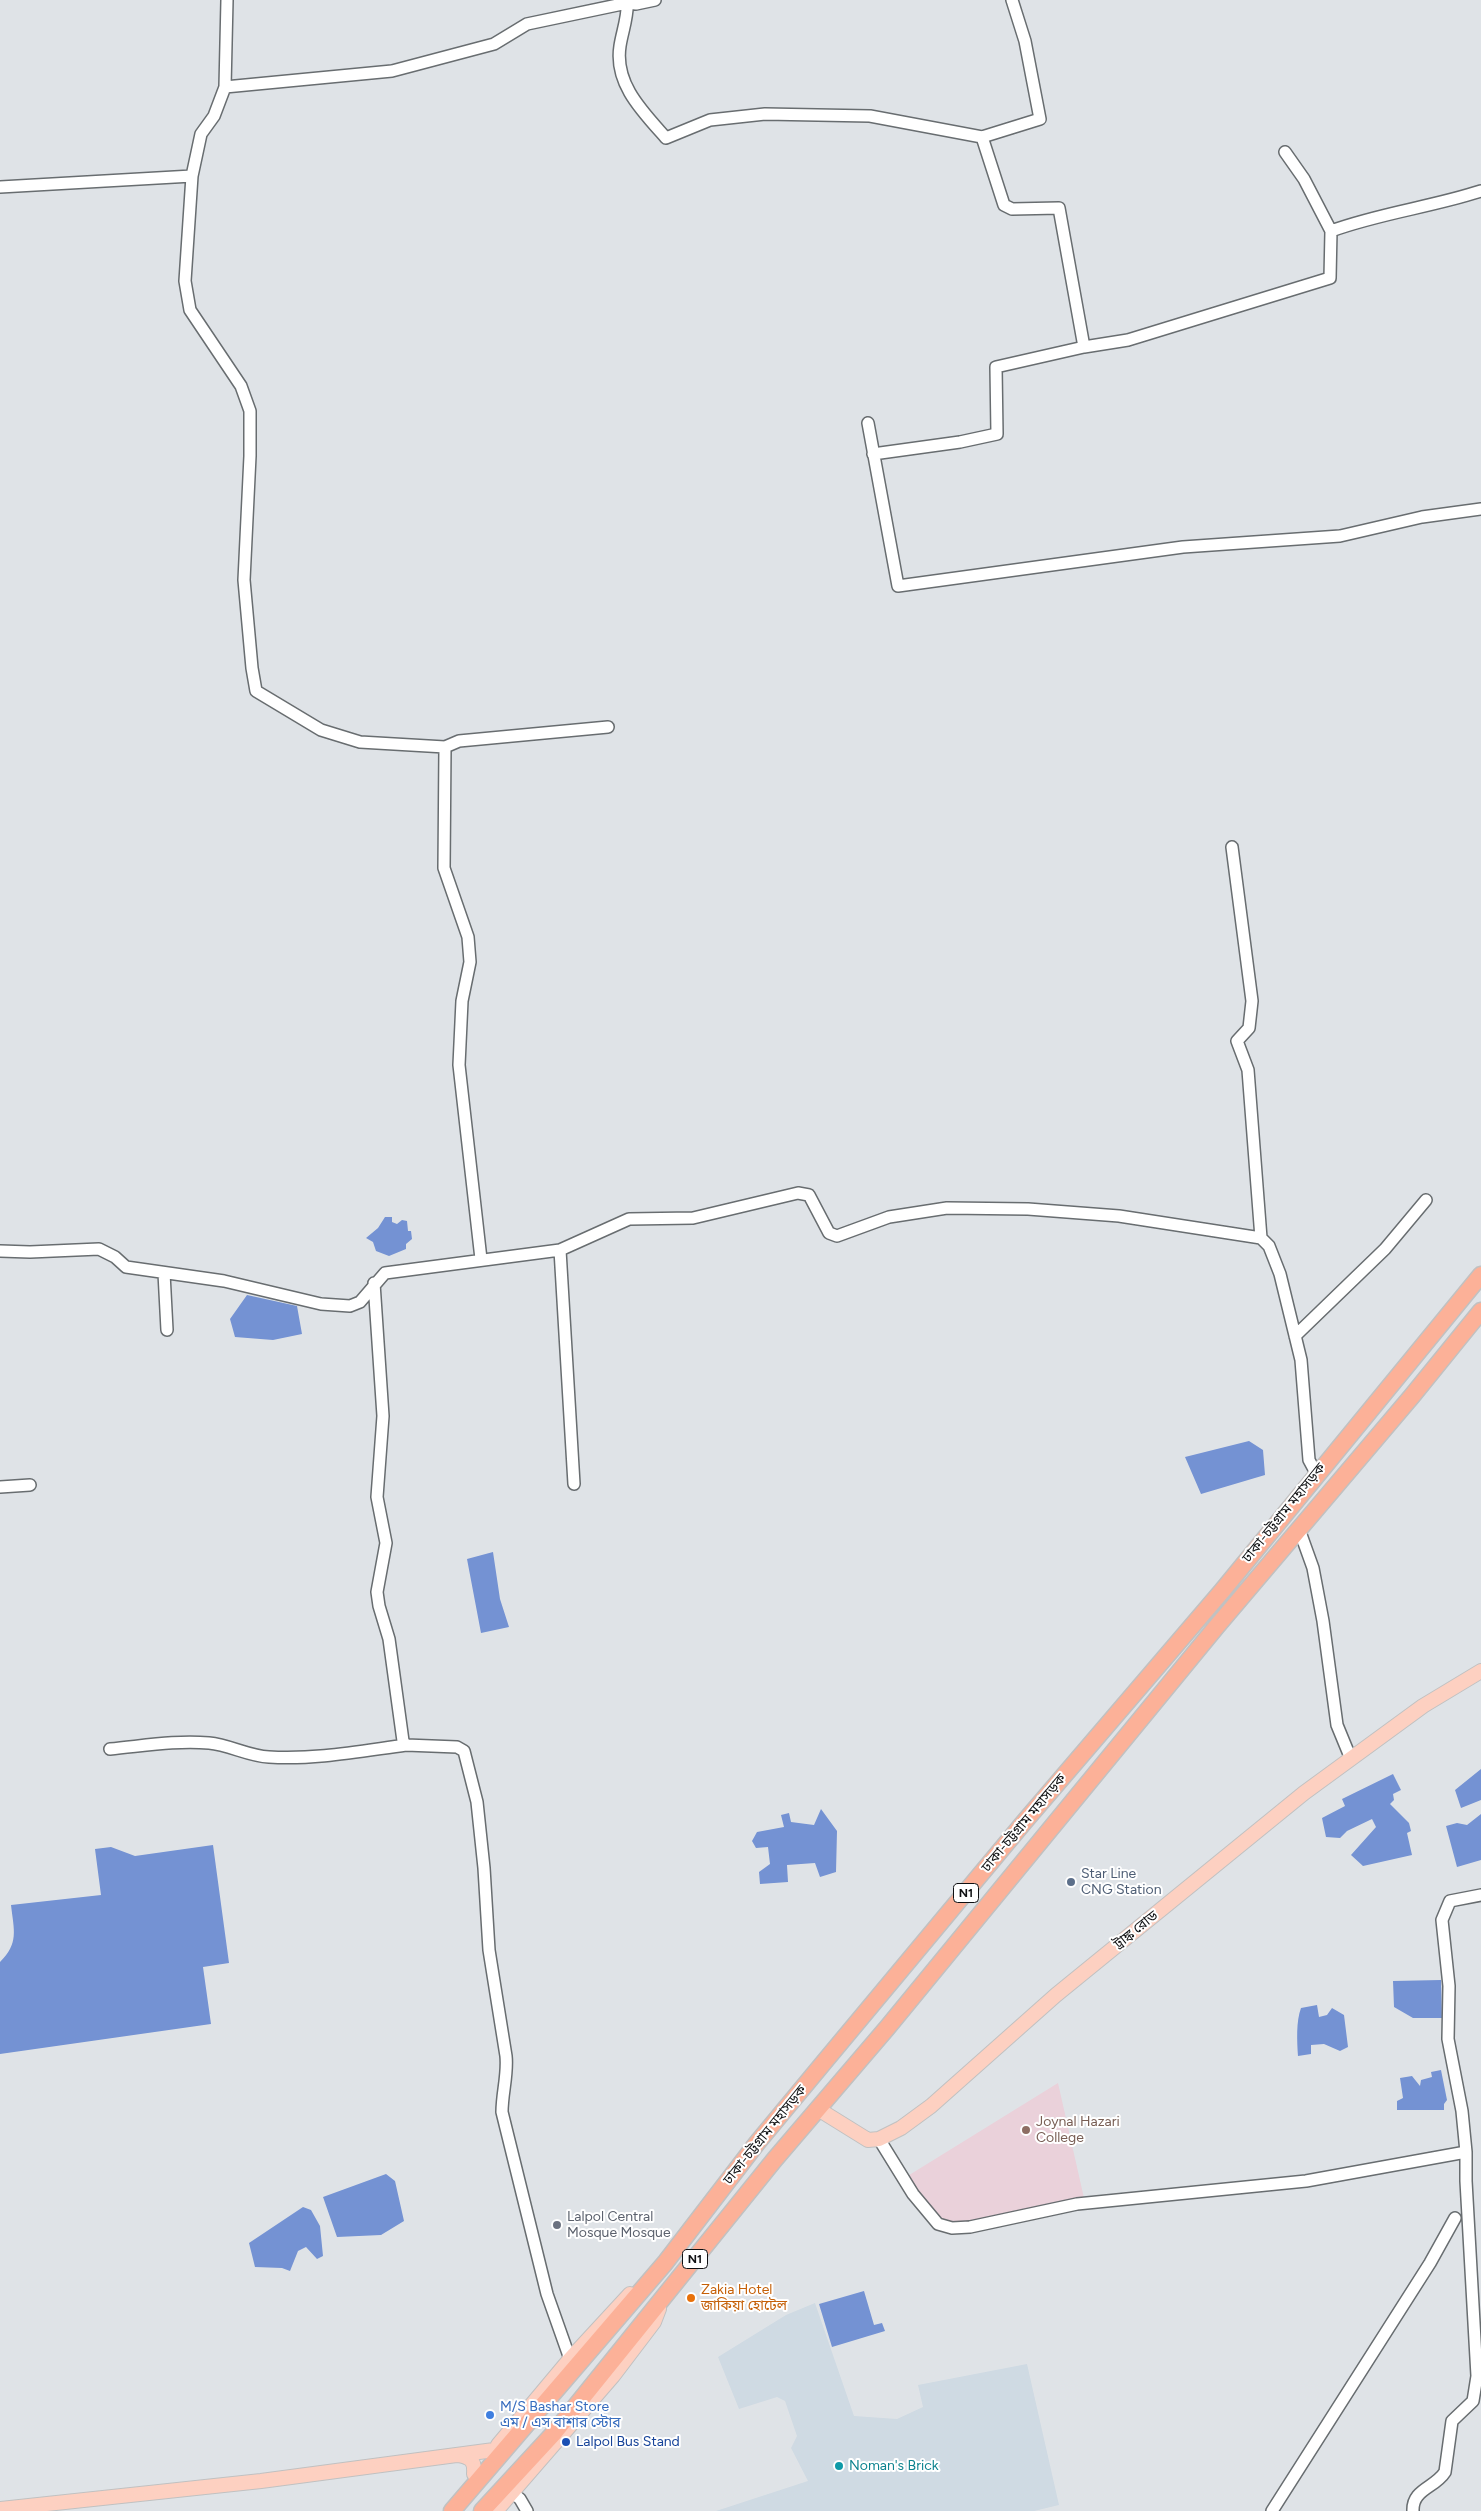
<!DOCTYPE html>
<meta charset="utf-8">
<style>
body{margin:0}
canvas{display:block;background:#dfe3e7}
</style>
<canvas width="1481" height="2511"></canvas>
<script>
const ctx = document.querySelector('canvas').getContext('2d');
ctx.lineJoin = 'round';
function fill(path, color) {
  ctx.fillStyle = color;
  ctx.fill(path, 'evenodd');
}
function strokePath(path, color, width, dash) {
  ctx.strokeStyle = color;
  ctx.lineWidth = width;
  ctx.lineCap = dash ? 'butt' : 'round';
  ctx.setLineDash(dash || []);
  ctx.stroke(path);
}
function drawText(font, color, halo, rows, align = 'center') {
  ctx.font = font + ' Figtree,"Noto Sans Bengali",sans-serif';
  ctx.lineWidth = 4;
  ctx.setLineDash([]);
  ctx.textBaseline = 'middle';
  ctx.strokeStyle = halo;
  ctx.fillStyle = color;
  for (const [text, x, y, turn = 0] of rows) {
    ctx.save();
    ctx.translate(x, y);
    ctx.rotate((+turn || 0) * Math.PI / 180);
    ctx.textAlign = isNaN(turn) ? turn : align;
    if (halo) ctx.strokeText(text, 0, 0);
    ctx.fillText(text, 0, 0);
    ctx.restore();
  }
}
fill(new Path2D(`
 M 815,2303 L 854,2416 L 897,2419 L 923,2407 L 918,2385 L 1027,2364 L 1059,2505 L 1034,2511 L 716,2511 L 808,2481 L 791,2448 L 797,2436 L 785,2401 L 777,2397 L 739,2409 L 718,2357 L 786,2315 Z`), '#cfdae3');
fill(new Path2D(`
 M 1058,2083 L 1084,2198 L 964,2223 L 942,2220 L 906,2177 Z`), '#ead1da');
fill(new Path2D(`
 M 385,1217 L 392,1217 L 392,1222 L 397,1224 L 402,1220 L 407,1221 L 408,1231 L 411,1231 L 412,1239 L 406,1244 L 406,1249 L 389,1256 L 376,1251 L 373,1242 L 366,1238 L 378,1228 Z
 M 247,1295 L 297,1306 L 302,1334 L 273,1340 L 235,1337 L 230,1319 Z
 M 1249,1441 L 1263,1450 L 1265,1475 L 1201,1494 L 1185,1457 Z
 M 493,1552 L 500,1599 L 509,1627 L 481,1633 L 467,1559 Z
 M 1481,1769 L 1481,1800 L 1461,1808 L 1455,1790 Z
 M 1393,1774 L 1401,1790 L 1393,1794 L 1394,1800 L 1390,1804 L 1409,1823 L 1411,1831 L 1407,1833 L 1412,1855 L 1363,1866 L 1351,1855 L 1376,1827 L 1372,1819 L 1347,1831 L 1340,1838 L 1326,1837 L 1322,1818 L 1345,1806 L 1342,1799 Z
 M 821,1809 L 837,1831 L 836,1872 L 820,1877 L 815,1863 L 787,1865 L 788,1882 L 760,1884 L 759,1872 L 770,1864 L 768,1847 L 756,1848 L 752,1841 L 757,1832 L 784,1827 L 781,1815 L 789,1813 L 791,1822 L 814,1825 Z
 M 1481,1814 L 1481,1860 L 1457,1867 L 1446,1826 L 1457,1823 L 1467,1825 Z
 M 213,1845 L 229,1963 L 203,1967 L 211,2024 L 0,2054 L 0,1962 C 19,1943 14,1931 11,1905 L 101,1895 L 95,1849 L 111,1847 L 135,1856 Z
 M 1441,1980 L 1442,2018 L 1413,2018 L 1394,2007 L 1393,1981 Z
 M 1317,2005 L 1319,2017 L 1327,2015 L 1332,2008 L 1344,2015 L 1348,2047 L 1340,2051 L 1324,2044 L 1311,2045 L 1311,2054 L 1298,2056 C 1297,2041 1296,2021 1301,2008 Z
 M 1441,2070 L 1447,2100 L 1444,2104 L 1444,2110 L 1397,2110 L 1397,2101 L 1403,2098 L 1400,2078 L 1412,2076 L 1420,2086 L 1421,2080 L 1432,2077 L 1431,2072 Z
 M 386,2174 L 395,2181 L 404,2221 L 381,2235 L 337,2237 L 323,2197 Z
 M 303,2207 L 311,2210 L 320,2226 L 323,2256 L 317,2259 L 306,2247 L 298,2251 L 290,2271 L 282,2268 L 255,2267 L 249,2243 Z
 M 864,2291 L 874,2325 L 882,2323 L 885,2331 L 832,2347 L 819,2304 Z`), '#7492d3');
const minor = new Path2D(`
 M 227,0 L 225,87 L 214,116 L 201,134 L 192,176 L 185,281 L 190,310 L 241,386 L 250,411 L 250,456 L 244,580 L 252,668 L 256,691 L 321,730 L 360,742 L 445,747 L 459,741 L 608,727
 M 627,0 C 629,14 622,32 620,46 C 614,84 643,112 666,138 L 710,120 L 765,114 L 870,116 L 982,137 L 1040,119 L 1025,41 L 1012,0
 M 225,87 L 392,71 L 494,44 L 527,24 L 627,3 L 636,4 L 655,0
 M 982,137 L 1004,205 L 1012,209 L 1059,208 L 1084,347
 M 0,187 L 192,176
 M 1331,231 C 1380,213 1432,207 1481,191
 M 868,423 L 898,586 L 1183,547 L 1340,536 L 1422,517 L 1481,509
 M 873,454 L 960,442 L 997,434 L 996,367 L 1084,347 L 1128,340 L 1330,278 L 1331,231 L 1304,179 L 1285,152
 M 445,747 L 444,868 L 468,937 L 470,962 L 462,1001 L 459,1065 L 481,1259
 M 1232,847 L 1252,1001 L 1249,1028 L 1237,1041 L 1248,1070 L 1261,1238
 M 560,1250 L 574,1484
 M 0,1251 L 30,1252 L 99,1249 L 115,1257 L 126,1267 L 224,1281 L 321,1304 L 350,1306 L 360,1302 L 385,1273 L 560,1250 L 629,1219 L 693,1218 L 798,1193 L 809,1195 L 829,1233 L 837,1236 L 889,1217 L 947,1208 L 1028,1209 L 1119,1216 L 1261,1238 L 1269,1246 L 1280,1274 L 1301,1360 L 1309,1460 L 1316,1473
 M 164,1273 L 167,1330
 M 374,1283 L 383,1416 L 377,1497 L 386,1543 L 377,1592 L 379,1606 L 389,1639 L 403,1741 L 406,1745 L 457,1747 L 464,1751 L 477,1802 L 484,1868 L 489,1950 L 506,2056 C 508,2074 502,2093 502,2112 L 547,2294 L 570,2359
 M 1295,1336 L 1385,1249 L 1426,1200
 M 0,1487 L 30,1485
 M 1299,1529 L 1313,1568 L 1323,1621 L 1337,1725 L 1351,1759
 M 110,1749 C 143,1746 176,1740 209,1743 C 230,1745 248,1756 269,1757 C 314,1760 361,1751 406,1745
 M 879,2139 L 913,2194 L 938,2224 L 952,2228 L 970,2227 L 1077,2204 L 1306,2181 L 1466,2152
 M 513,2493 L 520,2499 L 527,2511
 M 1272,2511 L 1430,2263 L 1455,2218
 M 1413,2511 C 1412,2489 1435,2488 1445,2472 L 1452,2421 L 1473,2401 L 1477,2376 L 1466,2181 L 1466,2152 L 1462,2111 L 1448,2039 L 1449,1986 L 1442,1920 L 1450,1901 L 1481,1895`);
const major = new Path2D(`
 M 818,2109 L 868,2140 L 879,2139 L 901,2128 L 931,2106 L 1056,1995 L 1304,1793 L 1423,1706 L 1481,1671
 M 498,2445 L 570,2359 L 630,2294
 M 458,2455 C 471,2457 475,2461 474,2474
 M 0,2509 L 261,2481 L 494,2450
 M 496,2511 L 613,2376 L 654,2322 L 659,2309`);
const highway = new Path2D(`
 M 452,2511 L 665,2263 L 757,2143 L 825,2061 L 1025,1821 L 1222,1591 L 1481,1275
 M 482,2511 L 554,2433 L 775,2159 L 887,2028 L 1217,1626 L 1412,1396 L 1481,1311`);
strokePath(minor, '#686d70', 14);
strokePath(major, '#c1c1c1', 16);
strokePath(highway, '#c1c1c1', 19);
strokePath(minor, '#fff', 11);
strokePath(major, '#fdd0c1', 14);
strokePath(highway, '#fcb198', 16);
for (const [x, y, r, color] of [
 [1071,1882,5,"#5c6f8a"],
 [1026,2130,5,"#8d6e63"],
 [557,2225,5,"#6b7280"],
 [691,2298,5,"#e8710a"],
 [490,2415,5,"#3f7fe0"],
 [566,2442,5,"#1a4fb4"],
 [839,2466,5,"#0f9aa8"]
]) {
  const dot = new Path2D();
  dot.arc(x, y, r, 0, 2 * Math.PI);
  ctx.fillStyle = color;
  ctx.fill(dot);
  strokePath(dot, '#fff', 2);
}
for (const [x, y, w] of [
 [966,1893,25],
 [695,2259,25]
]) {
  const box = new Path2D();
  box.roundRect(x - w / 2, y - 9.5, w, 19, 4);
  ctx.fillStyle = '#fff';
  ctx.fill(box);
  strokePath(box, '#0f1012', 1);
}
drawText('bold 12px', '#0f1012', null, [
 ["N1",966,1893],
 ["N1",695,2259]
]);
drawText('14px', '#0f1012', '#fff', [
 ["ঢাকা-চট্টগ্রাম মহাসড়ক",1284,1513,-51],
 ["ঢাকা-চট্টগ্রাম মহাসড়ক",1024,1823,-50],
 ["ট্রাঙ্ক রোড",1136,1930,-39],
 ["ঢাকা-চট্টগ্রাম মহাসড়ক",765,2135,-51]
]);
drawText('14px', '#4e5e75', '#fff', [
 ["Star Line",1081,1874],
 ["CNG Station",1081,1890]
], 'left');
drawText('14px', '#785e54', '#fff', [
 ["Joynal Hazari",1036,2122],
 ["College",1036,2138]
], 'left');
drawText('14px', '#5b616d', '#fff', [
 ["Lalpol Central",567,2217],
 ["Mosque Mosque",567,2233]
], 'left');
drawText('14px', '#c56008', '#fff', [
 ["Zakia Hotel",701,2290],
 ["জাকিয়া হোটেল",701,2306]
], 'left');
drawText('14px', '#366cbe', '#fff', [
 ["M/S Bashar Store",500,2407],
 ["এম / এস বাশার স্টোর",500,2423]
], 'left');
drawText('14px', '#164399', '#fff', [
 ["Lalpol Bus Stand",576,2442]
], 'left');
drawText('14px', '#0d838f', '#fff', [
 ["Noman's Brick",849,2466]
], 'left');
</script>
